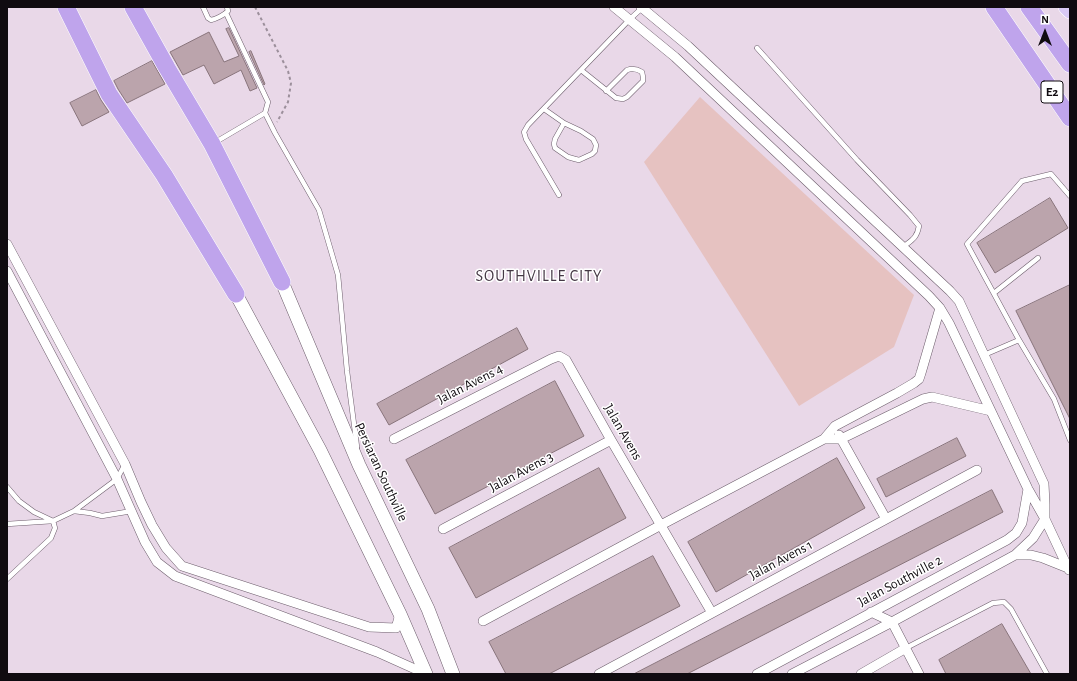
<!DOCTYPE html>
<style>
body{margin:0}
#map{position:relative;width:1077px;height:681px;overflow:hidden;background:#e9d8e8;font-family:"Alegreya Sans",sans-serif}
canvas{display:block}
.frame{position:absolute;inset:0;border:8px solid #100b10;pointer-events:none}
.north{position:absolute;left:1025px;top:12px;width:40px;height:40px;-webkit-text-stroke:3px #fff;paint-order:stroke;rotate:0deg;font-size:11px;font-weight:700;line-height:16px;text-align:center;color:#100b10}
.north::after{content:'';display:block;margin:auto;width:14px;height:18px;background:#100b10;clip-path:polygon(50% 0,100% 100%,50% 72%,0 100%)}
</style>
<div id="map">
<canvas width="1077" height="681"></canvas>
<div class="frame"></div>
<div class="north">N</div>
</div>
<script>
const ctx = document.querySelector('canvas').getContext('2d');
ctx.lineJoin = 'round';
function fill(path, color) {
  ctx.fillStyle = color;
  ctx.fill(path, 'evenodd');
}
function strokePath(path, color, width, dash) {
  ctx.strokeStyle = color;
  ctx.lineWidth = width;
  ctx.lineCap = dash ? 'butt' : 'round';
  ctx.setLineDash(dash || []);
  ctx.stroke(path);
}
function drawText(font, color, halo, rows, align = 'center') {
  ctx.font = font + ' "Alegreya Sans",sans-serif';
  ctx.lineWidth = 3;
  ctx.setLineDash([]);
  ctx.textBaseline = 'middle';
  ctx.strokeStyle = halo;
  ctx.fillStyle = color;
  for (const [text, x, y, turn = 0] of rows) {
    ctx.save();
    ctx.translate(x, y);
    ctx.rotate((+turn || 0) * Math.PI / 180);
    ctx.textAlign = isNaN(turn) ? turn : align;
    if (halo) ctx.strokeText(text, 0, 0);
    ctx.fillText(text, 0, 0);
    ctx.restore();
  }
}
fill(new Path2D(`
 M 700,97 L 914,295 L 894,347 L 799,406 L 644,162 Z`), '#e6c2c1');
const building = new Path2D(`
 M 229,28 L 257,88 L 250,91 L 241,70 L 214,84 L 204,65 L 183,75 L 170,52 L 209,32 L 224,62 L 239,56 L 226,29 Z
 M 251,51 L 265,84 L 264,85 L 249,52 Z
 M 152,61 L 165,84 L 127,103 L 118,89 L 114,81 Z
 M 96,90 L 101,100 L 109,112 L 82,126 L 70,103 Z
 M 1050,198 L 1068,228 L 995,273 L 977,243 Z
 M 1070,285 L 1070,419 L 1016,311 Z
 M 517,328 L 528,349 L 389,425 L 377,404 Z
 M 555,381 L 584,436 L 435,514 L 406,460 Z
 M 957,438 L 966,456 L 886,497 L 877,479 Z
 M 837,458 L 865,508 L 716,592 L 688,542 Z
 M 599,468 L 626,518 L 476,598 L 449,548 Z
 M 992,490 L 1003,512 L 687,674 L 634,674 Z
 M 653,556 L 680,606 L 549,674 L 506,674 L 489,642 Z
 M 1002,624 L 1031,674 L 946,674 L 939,660 Z`);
fill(building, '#bba4ac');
strokePath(building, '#88747b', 1);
const lane = new Path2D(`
 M 203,7 L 208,18 L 211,20 C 216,19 224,15 228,11 L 227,7
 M 757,48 L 857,160 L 910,215 L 919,226 C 917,238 912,240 903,247
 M 581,70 L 616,98 L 623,99 L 627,97 L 643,81 L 643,77 L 642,72 C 637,69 633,68 627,70 L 606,91
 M 544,109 L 564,123 L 581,131 L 593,139 L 596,145 L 595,151 L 592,154 L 579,160 L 575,159 L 568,157 L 555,148 L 554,144 L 555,139 L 564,123
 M 265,113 L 275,133 L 319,210 L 338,275 L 347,371 L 357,447
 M 214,143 L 265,113 L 268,102 L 226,13
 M 559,195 L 526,139 L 524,132 L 528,125 L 629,20 L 642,8
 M 1070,196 L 1051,174 L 1022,181 L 967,244 L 1019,340 L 1054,399 L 1070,440
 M 994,293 L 1038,258
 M 984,355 L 1019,340
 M 7,487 L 19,501 L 34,512 L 53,521 L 55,528 L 51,538 L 7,579
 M 74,511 L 117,479 L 125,464
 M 7,524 L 53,521 L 74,511 L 90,513 L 102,516 L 132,511
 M 906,648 L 993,603 L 1004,602 L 1011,609 L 1047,674`);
const street = new Path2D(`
 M 614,7 L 675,57 L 929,296 L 940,308 L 949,323 L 1028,489 L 1045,519 L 1068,568
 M 641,7 L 688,46 L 950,291 L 959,301 L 1044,484 L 1045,504 L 1045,519 L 1033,538 L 1015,555 L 892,622 L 792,674
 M 7,244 L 125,464 L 141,502 L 152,525 L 166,548 L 182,566 L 369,627 L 396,628 L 400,614
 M 7,271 L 117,479 L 145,542 L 157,562 L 175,576 L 377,652 L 426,674
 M 940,308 L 921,373 L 919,379 L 914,383 L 897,393 L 835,426 L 824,439 L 841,439 L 923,399 L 932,397 L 991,411
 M 839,435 L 886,519
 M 394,439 L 551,359 L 559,356 L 566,360 L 611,440 L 712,613
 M 443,529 L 611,440
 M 1015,555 L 1031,555 L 1043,558 L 1068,568 L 1069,570
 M 871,612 L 892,622 L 919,674
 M 483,621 L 661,525 L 824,439
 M 599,674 L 977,470
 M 757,674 L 1007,540 L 1016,533 L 1022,523 L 1028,489
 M 861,674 L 906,648`);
const secondary = new Path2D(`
 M 282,282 L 359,465 L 428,609 L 453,674
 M 236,294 L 320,450 L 400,614 L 426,674`);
const primary = new Path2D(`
 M 1066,7 L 1070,11`);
const highway = new Path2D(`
 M 66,7 L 109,94 L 164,175 L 236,294
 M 133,7 L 167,68 L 212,144 L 282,282
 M 994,7 L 1070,118
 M 1029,7 L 1070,64`);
strokePath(lane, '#6d5e6c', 5.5);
strokePath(street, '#6d5e6c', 10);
strokePath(secondary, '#6d5e6c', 14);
strokePath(primary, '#fff', 16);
strokePath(highway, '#fff', 18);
strokePath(new Path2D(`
 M 255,7 L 288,71 L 291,83 L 288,102 L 277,122`), '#9c8f9b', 2, [3, 3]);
strokePath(lane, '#fff', 4.5);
strokePath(street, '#fff', 9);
strokePath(secondary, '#fff', 13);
strokePath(primary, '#d9c8f4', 15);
strokePath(highway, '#bfa4ec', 17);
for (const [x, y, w] of [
 [1052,92,22]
]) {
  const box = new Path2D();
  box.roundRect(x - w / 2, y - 11, w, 22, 3);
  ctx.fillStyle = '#fff';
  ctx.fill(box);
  strokePath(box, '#100b10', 1);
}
drawText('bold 13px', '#100b10', null, [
 ["E2",1052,92]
]);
drawText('14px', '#100b10', '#fff', [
 ["Jalan Avens 4",470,384,-27],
 ["Jalan Avens",623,432,60],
 ["Persiaran Southville",381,472,65],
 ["Jalan Avens 3",521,472,-28],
 ["Jalan Avens 1",781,560,-28],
 ["Jalan Southville 2",900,581,-28]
]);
ctx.letterSpacing = '1px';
drawText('16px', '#453845', '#fff', [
 ["SOUTHVILLE CITY",539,276]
]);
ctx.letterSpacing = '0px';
</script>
